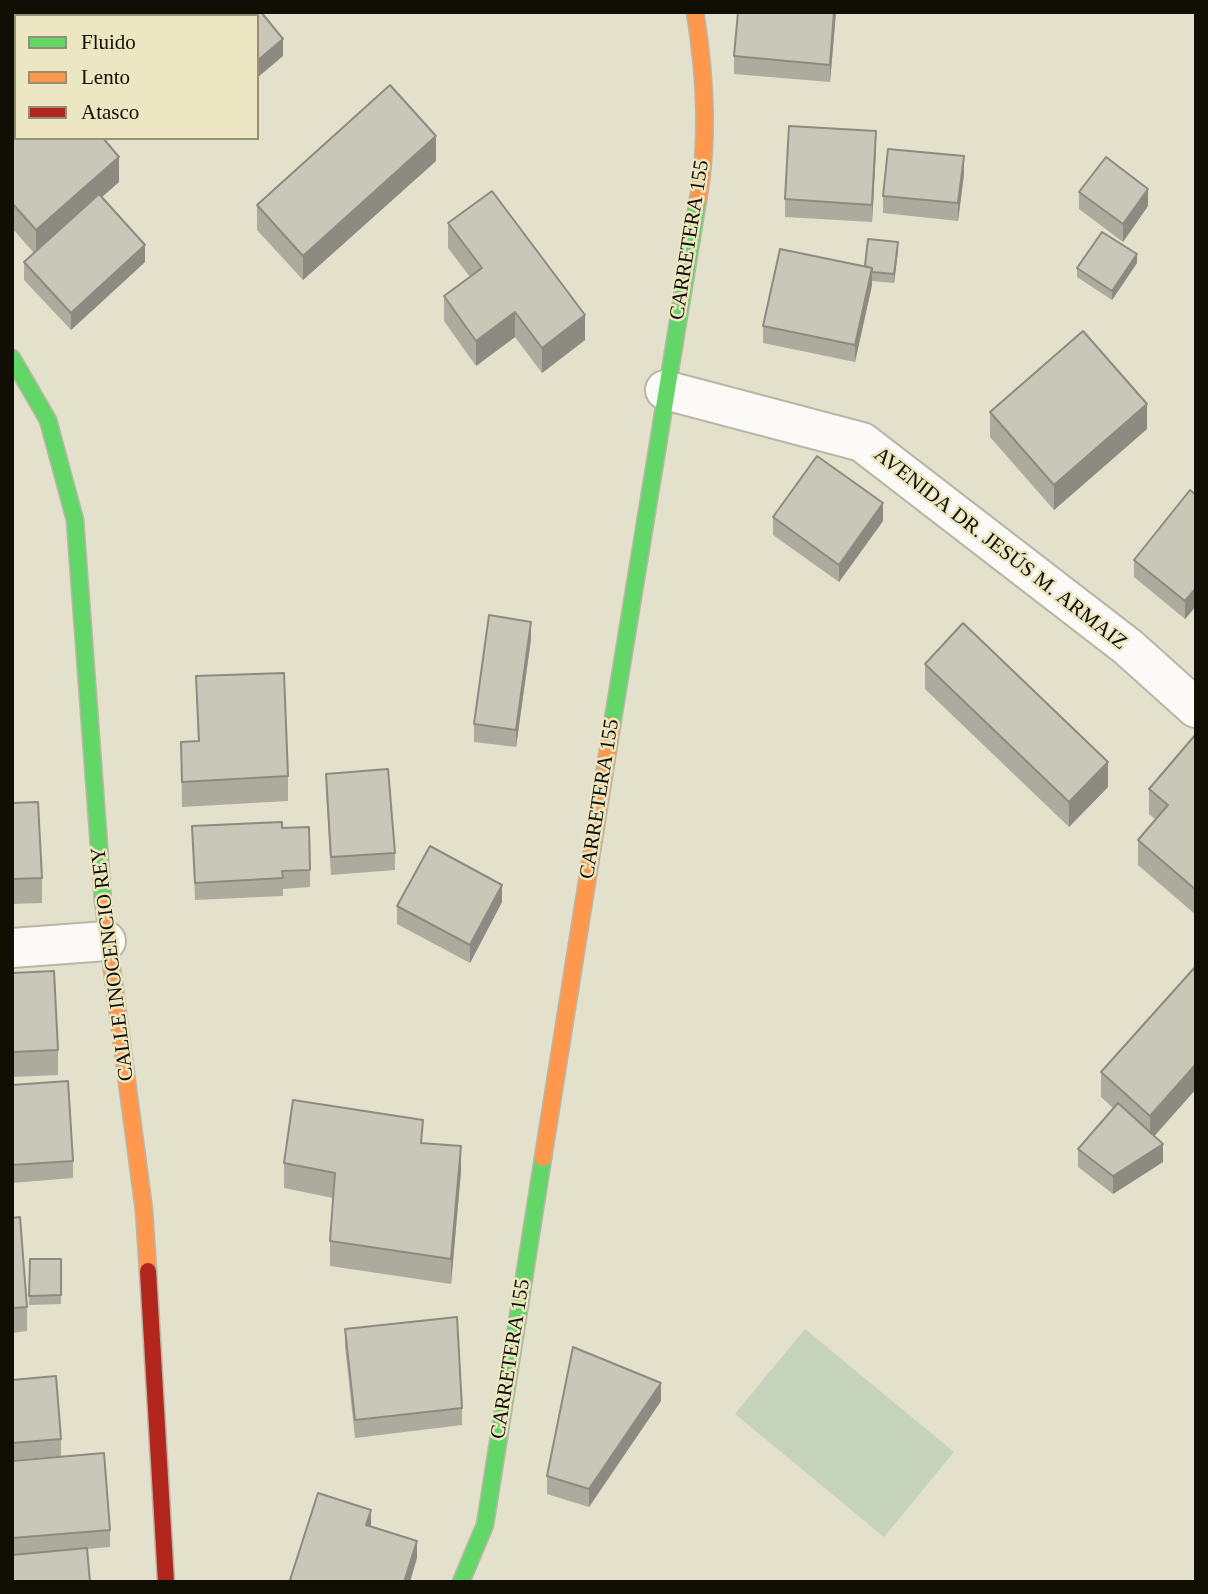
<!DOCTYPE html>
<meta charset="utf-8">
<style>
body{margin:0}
#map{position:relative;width:1208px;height:1594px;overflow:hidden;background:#e3e0cc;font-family:Georgia,serif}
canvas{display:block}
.frame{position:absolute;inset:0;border:14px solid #110f04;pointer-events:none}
.legend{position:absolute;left:14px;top:14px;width:245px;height:126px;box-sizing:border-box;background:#ece6c3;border:2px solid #949077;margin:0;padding:9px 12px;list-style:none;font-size:21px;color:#110f04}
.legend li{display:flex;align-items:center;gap:14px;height:35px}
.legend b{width:35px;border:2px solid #949077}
</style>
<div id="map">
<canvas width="1208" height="1594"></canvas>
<div class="frame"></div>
<ul class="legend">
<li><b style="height:9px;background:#63d668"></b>Fluido</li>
<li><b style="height:9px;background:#ff974d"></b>Lento</li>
<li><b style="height:9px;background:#b3261e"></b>Atasco</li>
</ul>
</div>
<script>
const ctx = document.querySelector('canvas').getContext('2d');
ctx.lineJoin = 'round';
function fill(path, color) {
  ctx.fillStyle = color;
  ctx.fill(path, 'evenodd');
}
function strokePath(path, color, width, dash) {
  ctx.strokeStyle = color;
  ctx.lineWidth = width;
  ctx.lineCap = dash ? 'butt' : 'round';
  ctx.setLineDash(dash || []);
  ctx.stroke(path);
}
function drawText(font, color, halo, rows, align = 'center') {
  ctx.font = font + ' Georgia,serif';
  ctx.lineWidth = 5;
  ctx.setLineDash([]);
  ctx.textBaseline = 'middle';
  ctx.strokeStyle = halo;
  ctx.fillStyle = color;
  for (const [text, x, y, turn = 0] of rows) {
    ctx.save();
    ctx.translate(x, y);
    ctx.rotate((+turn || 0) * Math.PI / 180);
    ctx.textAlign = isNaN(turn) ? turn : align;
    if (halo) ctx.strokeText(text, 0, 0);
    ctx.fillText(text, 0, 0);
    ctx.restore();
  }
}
fill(new Path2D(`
 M 805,1329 L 954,1452 L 884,1537 L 735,1414 Z`), '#c5d3bd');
const street = new Path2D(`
 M 665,390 L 862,442 L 1128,647 L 1196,708
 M 12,948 L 106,941`);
const fast = new Path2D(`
 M 12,358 L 48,420 L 75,520 L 103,901
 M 612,725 L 698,200
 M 461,1582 L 485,1525 L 543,1158`);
const slow = new Path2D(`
 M 695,12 C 705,73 709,139 698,200
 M 103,901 L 144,1210 L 148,1271
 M 543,1158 L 612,725`);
const jam = new Path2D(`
 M 148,1271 L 166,1582`);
strokePath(street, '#b9b6a7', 42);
strokePath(fast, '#b9b6a7', 19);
strokePath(slow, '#b9b6a7', 19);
strokePath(jam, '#b9b6a7', 19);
strokePath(street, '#fbfaf7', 38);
strokePath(fast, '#63d668', 16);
strokePath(slow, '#ff974d', 16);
strokePath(jam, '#b3261e', 16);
fill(new Path2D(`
 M 738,12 L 836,12 L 830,82 L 734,74 L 734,56 Z
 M 12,114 L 119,182 L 102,197 L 145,262 L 71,330 L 24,280 L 24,262 L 34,253 L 12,228 Z
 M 876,148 L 872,222 L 785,217 L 785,199 Z
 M 436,161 L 303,280 L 257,230 L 257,205 Z
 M 964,174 L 958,221 L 883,213 L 883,196 Z
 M 1079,192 L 1148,206 L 1123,242 L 1079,209 Z
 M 448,223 L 585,340 L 542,373 L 515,337 L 476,366 L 444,321 L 444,296 L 470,277 L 448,248 Z
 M 898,251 L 894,283 L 872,281 L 872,285 L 855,362 L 763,343 L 763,326 Z
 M 1137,263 L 1112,300 L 1077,277 L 1077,268 Z
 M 990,412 L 1147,429 L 1054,510 L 990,437 Z
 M 1196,495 L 1196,606 L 1185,619 L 1134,577 L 1134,560 Z
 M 773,517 L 883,521 L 839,582 L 773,535 Z
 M 531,639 L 516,747 L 474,742 L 474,724 Z
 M 925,664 L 1108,787 L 1069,827 L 925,689 Z
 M 196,676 L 288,776 L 288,801 L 182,807 L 181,742 L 198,741 Z
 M 1196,734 L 1196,915 L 1138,865 L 1138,840 L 1155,819 L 1149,814 L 1149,789 Z
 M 326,774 L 395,853 L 395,870 L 331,875 L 326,791 Z
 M 12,803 L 42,878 L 42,903 L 12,904 Z
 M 192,826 L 282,828 L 310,870 L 310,887 L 283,889 L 283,896 L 195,900 Z
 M 502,902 L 470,963 L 397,924 L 397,906 Z
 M 1196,966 L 1196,1089 L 1154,1136 L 1163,1162 L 1113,1194 L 1078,1167 L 1078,1149 L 1113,1108 L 1101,1097 L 1101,1072 Z
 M 12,973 L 58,1050 L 58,1075 L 12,1077 Z
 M 12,1085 L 73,1161 L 73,1178 L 12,1183 Z
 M 423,1143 L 461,1171 L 451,1284 L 330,1266 L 330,1241 L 333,1198 L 284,1188 L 284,1163 Z
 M 12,1218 L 27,1307 L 27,1331 L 12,1333 Z
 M 30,1259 L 61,1259 L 61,1304 L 29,1305 Z
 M 345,1329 L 462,1408 L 462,1425 L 355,1438 L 345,1346 Z
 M 12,1380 L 61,1439 L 61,1456 L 12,1460 Z
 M 661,1401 L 589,1507 L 547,1494 L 547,1476 Z
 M 12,1461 L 110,1530 L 110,1547 L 87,1549 L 12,1582 Z`), '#adab9e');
fill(new Path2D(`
 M 834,12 L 836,12 L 830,82 L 830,65 Z
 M 283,39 L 283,56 L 257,78 L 257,61 Z
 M 876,131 L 876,148 L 872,222 L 872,205 Z
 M 436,136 L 436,161 L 303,280 L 303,256 Z
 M 964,156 L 964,174 L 958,221 L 958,203 Z
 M 119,157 L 119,182 L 36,255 L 36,230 Z
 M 1148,189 L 1148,206 L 1123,242 L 1123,224 Z
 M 898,242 L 898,251 L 894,283 L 894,274 Z
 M 145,245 L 145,262 L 71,330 L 71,313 Z
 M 1137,254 L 1137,263 L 1112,300 L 1112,291 Z
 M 872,268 L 872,285 L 855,362 L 855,345 Z
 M 515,312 L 515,337 L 476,366 L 476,341 Z
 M 585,315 L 585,340 L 542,373 L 542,348 Z
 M 1147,404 L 1147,429 L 1054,510 L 1054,485 Z
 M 883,503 L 883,521 L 839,582 L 839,565 Z
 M 1196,588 L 1196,606 L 1185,619 L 1185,601 Z
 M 531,622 L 531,639 L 516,747 L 516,730 Z
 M 1108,762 L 1108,787 L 1069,827 L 1069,802 Z
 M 502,885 L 502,902 L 470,963 L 470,945 Z
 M 1196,1064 L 1196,1089 L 1150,1141 L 1150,1116 Z
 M 1163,1144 L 1163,1162 L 1113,1194 L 1113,1176 Z
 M 461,1146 L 461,1171 L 451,1284 L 451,1259 Z
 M 661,1383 L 661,1401 L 589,1507 L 589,1489 Z
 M 371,1510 L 371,1527 L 366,1525 Z
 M 417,1541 L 417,1558 L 410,1582 L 404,1582 Z`), '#8d8b81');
const building = new Path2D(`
 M 185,12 L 261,12 L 283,39 L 257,61 L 257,16 L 181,16 Z
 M 738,12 L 834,12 L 830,65 L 734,56 Z
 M 390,85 L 436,136 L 303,256 L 257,205 Z
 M 16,111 L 16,138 L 103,138 L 119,157 L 36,230 L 12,203 L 12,114 Z
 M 789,126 L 876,131 L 872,205 L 785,199 Z
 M 888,149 L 964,156 L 958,203 L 883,196 Z
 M 1106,157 L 1148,189 L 1123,224 L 1079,192 Z
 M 492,191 L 585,315 L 542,348 L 515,312 L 476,341 L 444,296 L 482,268 L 448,223 Z
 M 99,194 L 145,245 L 71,313 L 24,262 Z
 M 1102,232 L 1137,254 L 1112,291 L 1077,268 Z
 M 868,239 L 898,242 L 894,274 L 872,272 L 872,268 L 865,266 Z
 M 780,249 L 872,268 L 855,345 L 763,326 Z
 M 1083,331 L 1147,404 L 1054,485 L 990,412 Z
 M 817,456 L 883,503 L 839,565 L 773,517 Z
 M 1190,490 L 1196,495 L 1196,588 L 1185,601 L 1134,560 Z
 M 489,615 L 531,622 L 516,730 L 474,724 Z
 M 963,623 L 1108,762 L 1069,802 L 925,664 Z
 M 284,673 L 288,776 L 182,782 L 181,742 L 199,741 L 196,676 Z
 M 1196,734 L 1196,890 L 1138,840 L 1168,805 L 1149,789 Z
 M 388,769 L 395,853 L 331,857 L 326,774 Z
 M 38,802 L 42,878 L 12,879 L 12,803 Z
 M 282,822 L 282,828 L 309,827 L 310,870 L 282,871 L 283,878 L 195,883 L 192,826 Z
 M 430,846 L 502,885 L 470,945 L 397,906 Z
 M 1196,966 L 1196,1064 L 1150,1116 L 1101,1072 Z
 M 54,971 L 58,1050 L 12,1052 L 12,973 Z
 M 68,1081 L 73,1161 L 12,1165 L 12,1085 Z
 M 293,1100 L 423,1120 L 421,1143 L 461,1146 L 451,1259 L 330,1241 L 335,1173 L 284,1163 Z
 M 1118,1103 L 1163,1144 L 1113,1176 L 1078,1149 Z
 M 20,1217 L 27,1307 L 12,1308 L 12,1218 Z
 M 30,1259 L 61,1259 L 61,1295 L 29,1296 Z
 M 457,1317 L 462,1408 L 355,1420 L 345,1329 Z
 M 573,1347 L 661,1383 L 589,1489 L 547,1476 Z
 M 56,1376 L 61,1439 L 12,1443 L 12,1380 Z
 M 104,1453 L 110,1530 L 12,1538 L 12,1461 Z
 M 318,1493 L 371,1510 L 366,1525 L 417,1541 L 404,1582 L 294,1582 L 290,1580 Z
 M 87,1548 L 90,1582 L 12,1582 L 12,1555 Z`);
fill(building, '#c9c7b8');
strokePath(building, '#8d8b81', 2);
drawText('21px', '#110f04', '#ece6c3', [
 ["CARRETERA 155",690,240,-81],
 ["AVENIDA DR. JESÚS M. ARMAIZ",1000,549,38],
 ["CARRETERA 155",600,799,-81],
 ["CALLE INOCENCIO REY",113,964,-97],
 ["CARRETERA 155",511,1359,-81]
]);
</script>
